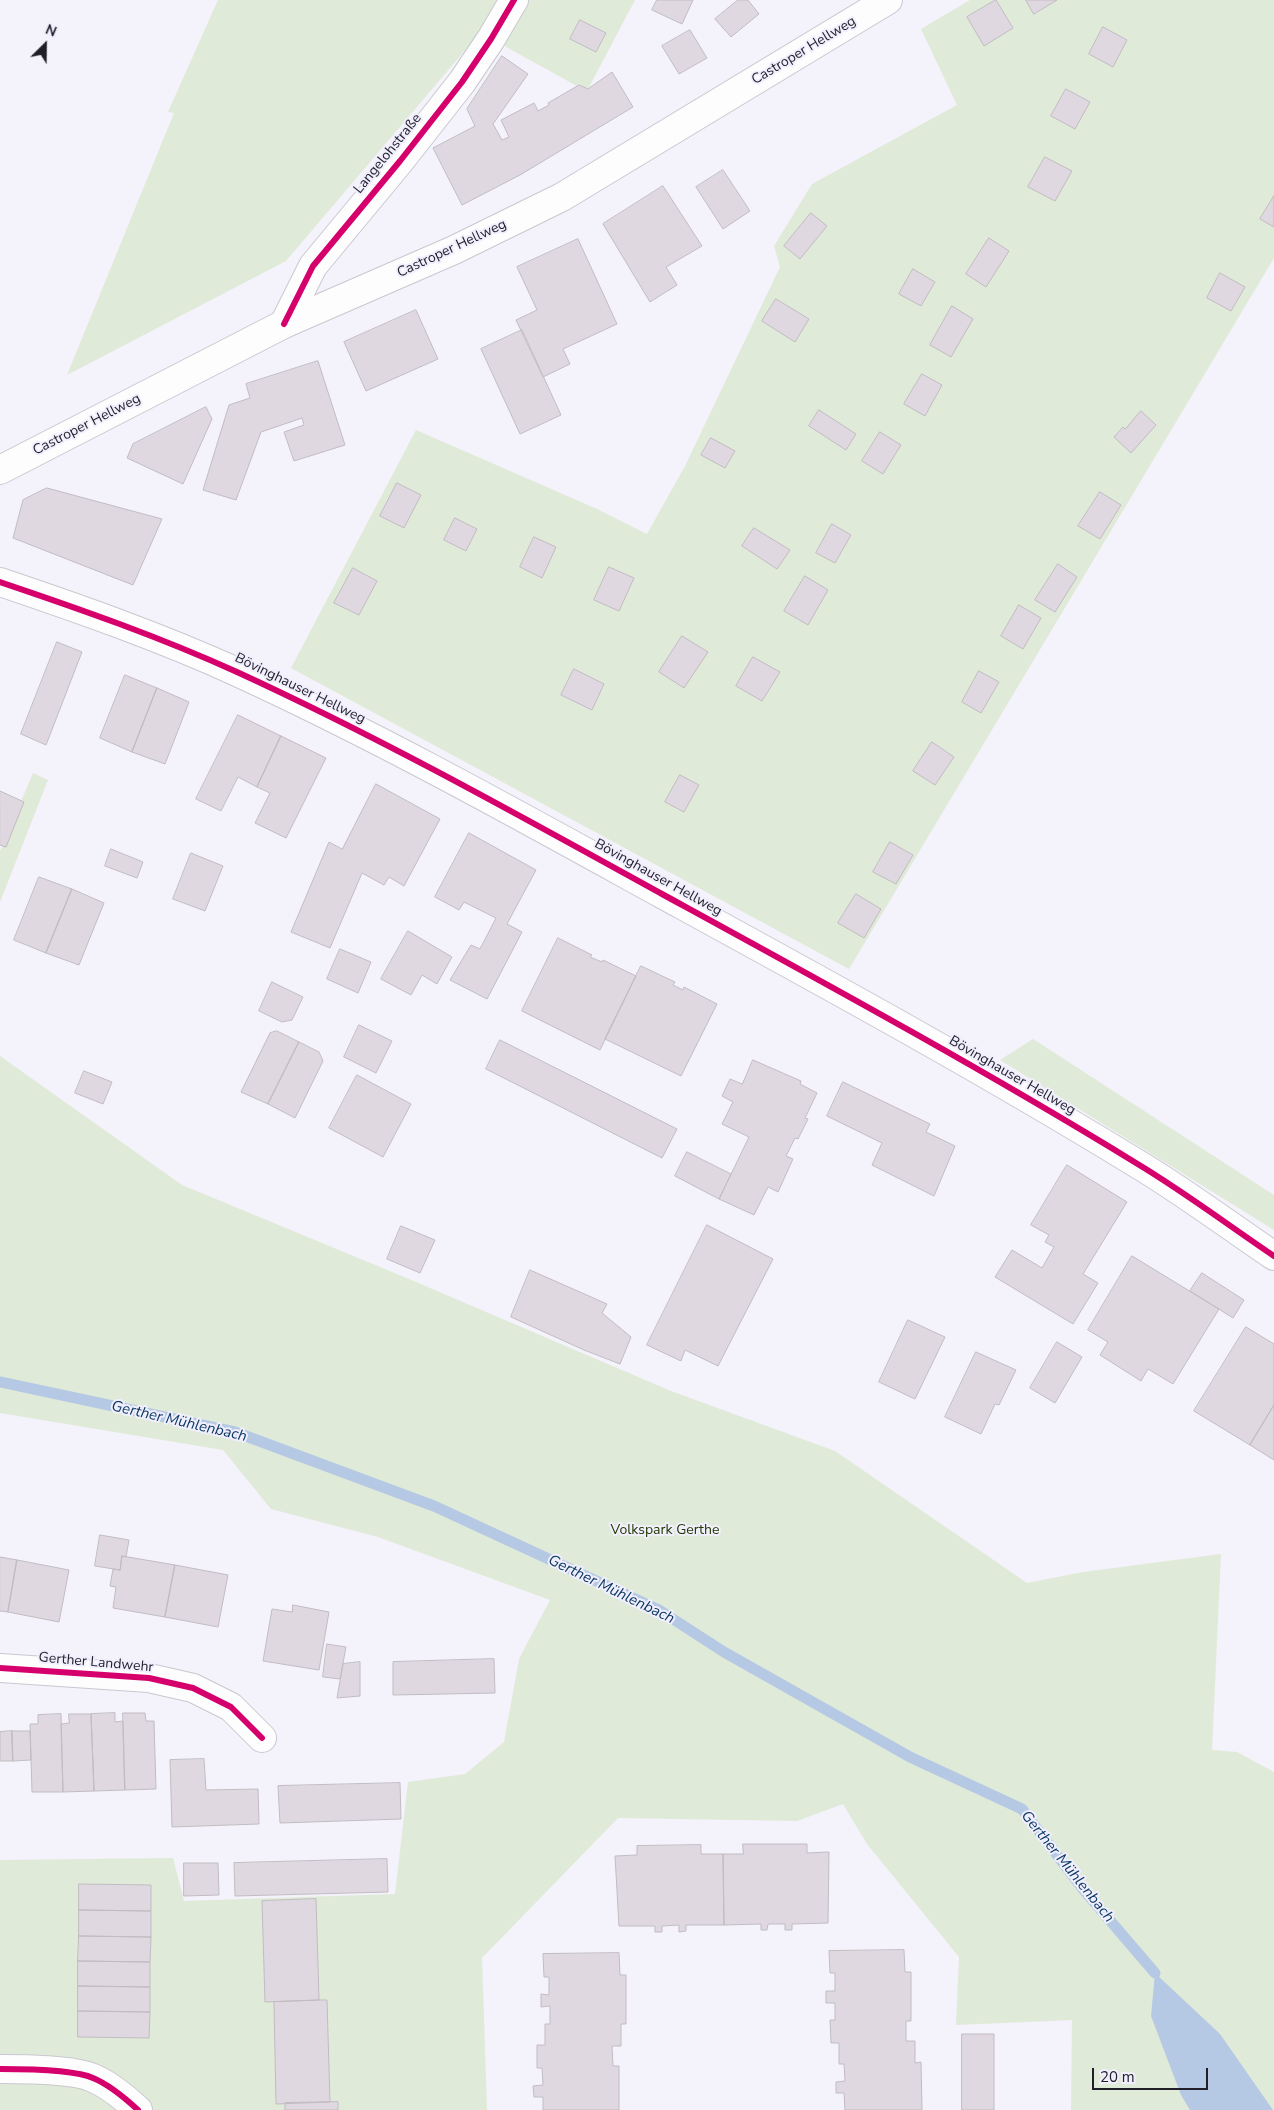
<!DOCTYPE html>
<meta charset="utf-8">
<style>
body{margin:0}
#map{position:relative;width:1274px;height:2110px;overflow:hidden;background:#f4f2fa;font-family:"Nunito Sans",sans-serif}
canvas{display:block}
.north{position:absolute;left:20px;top:20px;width:50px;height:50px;-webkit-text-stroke:4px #f1effe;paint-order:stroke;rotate:23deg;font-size:14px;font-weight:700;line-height:20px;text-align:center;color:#201e27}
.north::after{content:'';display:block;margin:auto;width:18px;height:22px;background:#201e27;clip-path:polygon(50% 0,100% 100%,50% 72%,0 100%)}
.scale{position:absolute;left:1092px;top:2068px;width:116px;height:22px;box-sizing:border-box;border:2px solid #201e27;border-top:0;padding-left:6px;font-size:15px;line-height:18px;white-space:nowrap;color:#201e27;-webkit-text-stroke:4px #f1effe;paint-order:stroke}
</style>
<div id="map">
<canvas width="1274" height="2110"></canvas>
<div class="north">N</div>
<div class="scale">20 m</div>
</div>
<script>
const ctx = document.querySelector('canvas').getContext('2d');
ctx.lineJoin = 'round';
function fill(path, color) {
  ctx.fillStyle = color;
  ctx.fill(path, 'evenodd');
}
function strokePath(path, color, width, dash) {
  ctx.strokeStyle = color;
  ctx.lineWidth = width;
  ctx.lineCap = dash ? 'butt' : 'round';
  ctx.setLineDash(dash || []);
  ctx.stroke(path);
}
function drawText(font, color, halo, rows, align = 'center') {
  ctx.font = font + ' "Nunito Sans",sans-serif';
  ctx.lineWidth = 4;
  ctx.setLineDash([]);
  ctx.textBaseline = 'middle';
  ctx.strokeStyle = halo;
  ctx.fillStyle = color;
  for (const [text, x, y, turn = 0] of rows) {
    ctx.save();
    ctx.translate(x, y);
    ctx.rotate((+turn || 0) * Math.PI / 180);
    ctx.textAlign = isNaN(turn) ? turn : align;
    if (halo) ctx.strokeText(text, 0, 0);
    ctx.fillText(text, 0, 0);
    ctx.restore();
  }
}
fill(new Path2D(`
 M 218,0 L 499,0 L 478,35 L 286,261 L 67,375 L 174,113 L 168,112 Z
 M 526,0 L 635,0 L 588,89 L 579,85 L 577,86 L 499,43 Z
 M 970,0 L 1274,0 L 1274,258 L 849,969 L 291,668 L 416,430 L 597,509 L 647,534 L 685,466 L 780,267 L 774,246 L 812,184 L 957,105 L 921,29 Z
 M 33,773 L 48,780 L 0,902 L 0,851 Z
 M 1033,1039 L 1274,1195 L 1274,1230 L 1000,1060 Z
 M 0,1056 L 182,1185 L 409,1279 L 671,1391 L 835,1451 L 1027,1583 L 1083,1572 L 1221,1554 L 1212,1750 L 1237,1752 L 1274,1772 L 1274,2110 L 1071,2110 L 1072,2020 L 956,2025 L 959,1957 L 867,1844 L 843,1804 L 797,1821 L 618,1818 L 482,1958 L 487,2110 L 0,2110 L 0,1860 L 173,1858 L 184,1901 L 395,1894 L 408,1782 L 465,1774 L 504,1742 L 519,1659 L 550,1600 L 378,1537 L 271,1509 L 223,1450 L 0,1413 Z`), '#e0ead8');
fill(new Path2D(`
 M 1155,1973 L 1220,2034 L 1273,2110 L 1190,2110 L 1181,2095 L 1151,2016 Z`), '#b5c9e4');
strokePath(new Path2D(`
 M 0,1382 L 235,1432 L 434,1506 L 659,1610 L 724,1652 L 910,1757 L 1022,1809 L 1083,1889 L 1155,1973`), '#b5c9e4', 11);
const building = new Path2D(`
 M 657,0 L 693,0 L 682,24 L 652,10 Z
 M 738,0 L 748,0 L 759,14 L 731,37 L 715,19 Z
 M 996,0 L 1013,28 L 984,46 L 967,17 Z
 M 1026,0 L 1057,0 L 1034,14 Z
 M 580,20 L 606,33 L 596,52 L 570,39 Z
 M 1103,27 L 1127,40 L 1113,67 L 1089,54 Z
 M 690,30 L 707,58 L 679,74 L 662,46 Z
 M 502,56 L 528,74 L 493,124 L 502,140 L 509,137 L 501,120 L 534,103 L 538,111 L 549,105 L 548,103 L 579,85 L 588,89 L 612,72 L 633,107 L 520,175 L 462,205 L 433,148 L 475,126 L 467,109 Z
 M 1066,89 L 1090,102 L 1075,129 L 1051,116 Z
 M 1045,157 L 1072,171 L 1055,201 L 1028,187 Z
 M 723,170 L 750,211 L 723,229 L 696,187 Z
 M 663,186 L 702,246 L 666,267 L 677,285 L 650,302 L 603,224 Z
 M 1274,196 L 1274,227 L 1260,219 Z
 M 811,213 L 827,226 L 800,259 L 784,246 Z
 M 989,238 L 1009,251 L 986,287 L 966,274 Z
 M 578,239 L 617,324 L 563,349 L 570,364 L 543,377 L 516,320 L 537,310 L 517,267 Z
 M 913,269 L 935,282 L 921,306 L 899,294 Z
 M 1220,273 L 1245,287 L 1231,311 L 1207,298 Z
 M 776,299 L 809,319 L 795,342 L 762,321 Z
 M 952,306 L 973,319 L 951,357 L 930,345 Z
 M 416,310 L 438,359 L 366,391 L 344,342 Z
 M 522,330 L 561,415 L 520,434 L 481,349 Z
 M 318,361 L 345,445 L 294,461 L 284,432 L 304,425 L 302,418 L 261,432 L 236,500 L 203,490 L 229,405 L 250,398 L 246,384 Z
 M 922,374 L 942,385 L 925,416 L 904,404 Z
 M 206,407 L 212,419 L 183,484 L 127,458 L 133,444 Z
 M 819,410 L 856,434 L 846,450 L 809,426 Z
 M 1141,411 L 1156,425 L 1131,453 L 1114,437 L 1123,427 L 1125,429 Z
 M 880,432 L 901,445 L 883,474 L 862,461 Z
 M 711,438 L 735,451 L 725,468 L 701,455 Z
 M 397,483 L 421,495 L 404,528 L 380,516 Z
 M 47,488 L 162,519 L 133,585 L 13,538 L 23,500 Z
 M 1100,492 L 1121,505 L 1100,539 L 1078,526 Z
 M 455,518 L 477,529 L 466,551 L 444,540 Z
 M 832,524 L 851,535 L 835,563 L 816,553 Z
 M 754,528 L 790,550 L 777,569 L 742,546 Z
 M 534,537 L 556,547 L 542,578 L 520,567 Z
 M 1058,564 L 1077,577 L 1055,612 L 1035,600 Z
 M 609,567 L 634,578 L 619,611 L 594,600 Z
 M 353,568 L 377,581 L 359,615 L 334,603 Z
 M 805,576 L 828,590 L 808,625 L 784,611 Z
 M 1019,605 L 1041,618 L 1023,649 L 1001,636 Z
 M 682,636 L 708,652 L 684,688 L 659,672 Z
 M 57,642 L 82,652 L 46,745 L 21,734 Z
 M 753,657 L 780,672 L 762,701 L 736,686 Z
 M 574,669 L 604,684 L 592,710 L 561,695 Z
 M 979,671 L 999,682 L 981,713 L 962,702 Z
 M 125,675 L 157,688 L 132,752 L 100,738 Z
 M 157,688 L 189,702 L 165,764 L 132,752 Z
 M 238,715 L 281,736 L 257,787 L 238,777 L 221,811 L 196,799 Z
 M 281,736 L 326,758 L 286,838 L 255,823 L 270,793 L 257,787 Z
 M 932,742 L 954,757 L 935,785 L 913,771 Z
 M 680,775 L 699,785 L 684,812 L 665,802 Z
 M 376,784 L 440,819 L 404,886 L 389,877 L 384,885 L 362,873 L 330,948 L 291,932 L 329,842 L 342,849 Z
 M 0,791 L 24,802 L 6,847 L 0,845 Z
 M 469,833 L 536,870 L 507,924 L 522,932 L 487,999 L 450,980 L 471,945 L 480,949 L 496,918 L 464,902 L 459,910 L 435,897 Z
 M 890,842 L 913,855 L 896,884 L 873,872 Z
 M 111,849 L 143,862 L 137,878 L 105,866 Z
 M 191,853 L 223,866 L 205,911 L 173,899 Z
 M 39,877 L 72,889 L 46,953 L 14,940 Z
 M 72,889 L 104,903 L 79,965 L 46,953 Z
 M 856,894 L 881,909 L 864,938 L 838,923 Z
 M 408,931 L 452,957 L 437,984 L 422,975 L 411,995 L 381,979 Z
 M 558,938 L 592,955 L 590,957 L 602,962 L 603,960 L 636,976 L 600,1050 L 522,1011 Z
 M 340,949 L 371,962 L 358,993 L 327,979 Z
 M 641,966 L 675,982 L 673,985 L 683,990 L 684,987 L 717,1004 L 681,1076 L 605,1039 Z
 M 272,982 L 303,997 L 292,1020 L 282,1022 L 259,1011 Z
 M 359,1025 L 392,1041 L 376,1073 L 344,1057 Z
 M 277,1031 L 299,1042 L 268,1104 L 241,1092 L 270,1033 Z
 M 500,1040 L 677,1129 L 662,1158 L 486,1069 Z
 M 299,1042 L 319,1052 L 323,1061 L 295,1118 L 268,1104 Z
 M 753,1060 L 801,1081 L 800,1084 L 817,1093 L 805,1118 L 808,1119 L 798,1139 L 795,1138 L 786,1156 L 793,1159 L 778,1192 L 768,1187 L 754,1215 L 719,1199 L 749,1137 L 722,1124 L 733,1102 L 722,1096 L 730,1079 L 742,1084 Z
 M 84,1071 L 112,1082 L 103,1104 L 75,1093 Z
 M 357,1075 L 411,1104 L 383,1157 L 329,1128 Z
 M 843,1082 L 930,1124 L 926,1132 L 955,1146 L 934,1196 L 872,1165 L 882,1143 L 827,1116 Z
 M 687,1152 L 731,1174 L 719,1199 L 675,1176 Z
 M 1067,1165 L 1127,1202 L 1083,1274 L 1098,1283 L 1073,1324 L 995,1277 L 1012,1250 L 1042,1268 L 1054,1247 L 1045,1242 L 1049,1235 L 1031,1225 Z
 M 707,1225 L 773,1259 L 718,1366 L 685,1350 L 681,1361 L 647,1345 Z
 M 401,1226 L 435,1240 L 420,1273 L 387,1259 Z
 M 1132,1256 L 1219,1309 L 1173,1384 L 1148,1369 L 1141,1381 L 1100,1355 L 1108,1342 L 1088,1330 Z
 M 530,1270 L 607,1304 L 602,1313 L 631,1337 L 620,1364 L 584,1350 L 511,1317 Z
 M 1202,1273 L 1244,1300 L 1233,1318 L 1190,1291 Z
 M 908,1320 L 945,1337 L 915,1399 L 879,1382 Z
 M 1246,1327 L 1274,1344 L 1274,1405 L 1250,1445 L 1194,1411 Z
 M 1057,1342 L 1082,1357 L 1055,1403 L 1030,1388 Z
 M 976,1352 L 1016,1370 L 999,1405 L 995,1404 L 981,1434 L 945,1417 Z
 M 1274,1405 L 1274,1460 L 1250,1445 Z
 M 100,1535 L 129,1540 L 126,1557 L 122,1556 L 120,1570 L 95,1566 Z
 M 122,1556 L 175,1565 L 165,1617 L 113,1608 L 116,1587 L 110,1586 L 113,1569 L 120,1570 Z
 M 0,1557 L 17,1560 L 8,1612 L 0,1611 Z
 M 17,1560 L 69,1570 L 59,1622 L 8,1612 Z
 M 175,1565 L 228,1575 L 218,1627 L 165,1617 Z
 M 293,1605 L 329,1612 L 319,1670 L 263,1661 L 272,1609 L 292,1612 Z
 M 327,1644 L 346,1647 L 340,1679 L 323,1677 Z
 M 494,1659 L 495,1693 L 393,1695 L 393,1662 Z
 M 360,1662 L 360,1696 L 337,1698 L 343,1664 Z
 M 115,1713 L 115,1722 L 123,1721 L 125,1790 L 94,1791 L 91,1714 Z
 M 123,1713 L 145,1713 L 146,1721 L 154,1721 L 156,1789 L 125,1790 Z
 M 61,1714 L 63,1792 L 32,1792 L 30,1724 L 38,1724 L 38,1715 Z
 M 69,1714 L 91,1714 L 94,1791 L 63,1792 L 61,1724 L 69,1723 Z
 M 12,1731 L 30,1731 L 31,1760 L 13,1761 Z
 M 12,1731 L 13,1761 L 0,1761 L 0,1732 Z
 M 204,1759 L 206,1790 L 258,1789 L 259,1824 L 172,1827 L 170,1760 Z
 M 400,1783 L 401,1819 L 280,1823 L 278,1786 Z
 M 743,1844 L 807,1844 L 807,1853 L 829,1852 L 828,1923 L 792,1924 L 792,1930 L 785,1930 L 785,1924 L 768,1924 L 767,1930 L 761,1930 L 761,1924 L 724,1925 L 723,1854 L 743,1854 Z
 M 701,1845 L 701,1854 L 723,1854 L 724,1925 L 686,1925 L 686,1931 L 679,1932 L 679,1925 L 662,1926 L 662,1932 L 655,1932 L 655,1926 L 619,1926 L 615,1856 L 637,1855 L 637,1846 Z
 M 387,1859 L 388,1892 L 235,1896 L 234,1863 Z
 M 184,1863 L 218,1863 L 219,1895 L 184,1896 Z
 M 79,1884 L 151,1885 L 151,1911 L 79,1910 Z
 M 316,1899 L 319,2000 L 265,2002 L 262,1901 Z
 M 79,1910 L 151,1911 L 151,1937 L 79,1936 Z
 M 79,1936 L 151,1937 L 150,1962 L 78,1961 Z
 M 904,1950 L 905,1972 L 911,1972 L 911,2021 L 906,2021 L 906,2041 L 915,2041 L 915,2063 L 921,2062 L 922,2110 L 845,2110 L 844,2093 L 836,2093 L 836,2082 L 845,2081 L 844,2064 L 839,2064 L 839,2043 L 831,2043 L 830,2020 L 835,2020 L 835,2003 L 826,2003 L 826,1991 L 835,1991 L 835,1973 L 830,1973 L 829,1951 Z
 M 619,1953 L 620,1975 L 626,1975 L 626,2024 L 621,2024 L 621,2046 L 612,2046 L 613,2066 L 619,2066 L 619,2110 L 543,2110 L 543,2097 L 534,2097 L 533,2086 L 543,2085 L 542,2068 L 537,2068 L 537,2045 L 545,2045 L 545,2024 L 550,2024 L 550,2006 L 541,2007 L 541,1994 L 549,1995 L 549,1977 L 544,1977 L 543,1954 Z
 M 78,1961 L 150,1962 L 150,1987 L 78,1986 Z
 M 78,1986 L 150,1987 L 150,2012 L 78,2011 Z
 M 319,2000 L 327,2000 L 330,2102 L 276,2104 L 274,2002 Z
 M 78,2011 L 150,2012 L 149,2038 L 78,2037 Z
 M 962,2034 L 994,2034 L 994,2110 L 962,2110 Z
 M 338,2102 L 338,2110 L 285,2110 L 285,2103 Z`);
fill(building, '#e0d8e0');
strokePath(building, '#c1bcc2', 1);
const street = new Path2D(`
 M 284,324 L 313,266 L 400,161 L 462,82 L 491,39 L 514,0
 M 0,1668 L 149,1678 L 193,1688 L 231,1707 L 262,1738
 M 0,2069 C 23,2069 74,2069 93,2078 C 110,2085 125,2098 138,2110`);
const secondary = new Path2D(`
 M 0,470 L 284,324 L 454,250 L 562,197 L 888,0
 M 0,582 C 80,609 160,637 237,672 C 383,739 522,817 662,894 C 821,981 981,1068 1136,1163 C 1183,1191 1228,1225 1274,1256`);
strokePath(street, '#c9c8d0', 30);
strokePath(secondary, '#c9c8d0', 30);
strokePath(street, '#fdfdfe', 28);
strokePath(secondary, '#fdfdfe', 28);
strokePath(new Path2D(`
 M 284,324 L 313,266 L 400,161 L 462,82 L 491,39 L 514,0
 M 0,582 C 80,609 160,637 237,672 C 383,739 522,817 662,894 C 821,981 981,1068 1136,1163 C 1183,1191 1228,1225 1274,1256
 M 0,1668 L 149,1678 L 193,1688 L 231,1707 L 262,1738
 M 0,2069 C 23,2069 74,2069 93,2078 C 110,2085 125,2098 138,2110`), '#d6006c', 6);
drawText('14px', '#201e27', '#f1effe', [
 ["Castroper Hellweg",804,51,-31],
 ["Langelohstraße",388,154,-51],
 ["Castroper Hellweg",452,249,-25],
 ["Castroper Hellweg",87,425,-27],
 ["Bövinghauser Hellweg",300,689,26],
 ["Bövinghauser Hellweg",658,878,29],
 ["Bövinghauser Hellweg",1012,1076,30],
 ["Gerther Landwehr",96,1663,5]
]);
drawText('14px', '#233b00', '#f1effe', [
 ["Volkspark Gerthe",665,1531]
]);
drawText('italic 15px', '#0b3963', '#f1effe', [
 ["Gerther Mühlenbach",179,1422,13],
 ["Gerther Mühlenbach",611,1590,26],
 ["Gerther Mühlenbach",1067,1867,51]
]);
</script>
